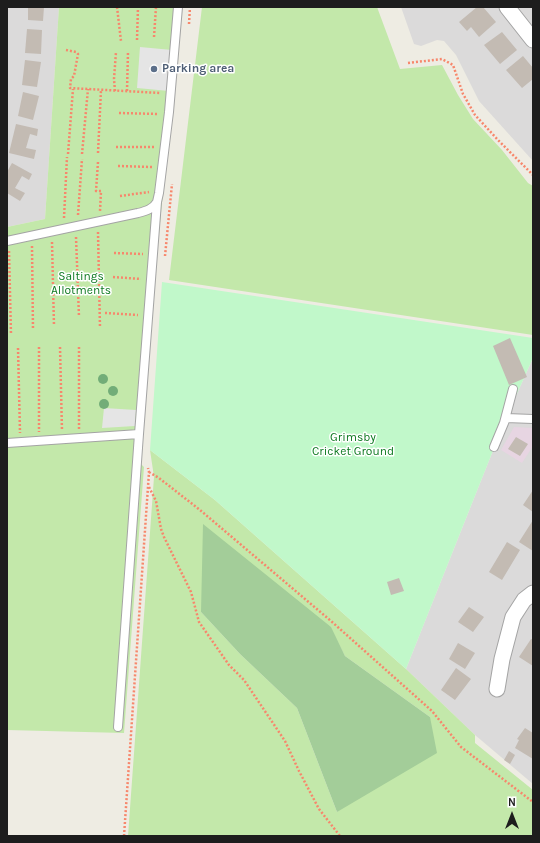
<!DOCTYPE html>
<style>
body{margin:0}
#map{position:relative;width:540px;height:843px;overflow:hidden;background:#eeece3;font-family:Karla,sans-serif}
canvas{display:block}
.frame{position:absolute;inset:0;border:8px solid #1d1d1d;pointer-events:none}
.north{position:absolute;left:492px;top:795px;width:40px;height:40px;-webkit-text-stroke:3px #fff;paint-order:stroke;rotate:0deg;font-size:11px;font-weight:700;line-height:16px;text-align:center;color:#1d1d1d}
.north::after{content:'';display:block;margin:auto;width:14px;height:18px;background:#1d1d1d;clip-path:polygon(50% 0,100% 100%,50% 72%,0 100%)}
</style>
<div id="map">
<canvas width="540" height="843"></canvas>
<div class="frame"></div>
<div class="north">N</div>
</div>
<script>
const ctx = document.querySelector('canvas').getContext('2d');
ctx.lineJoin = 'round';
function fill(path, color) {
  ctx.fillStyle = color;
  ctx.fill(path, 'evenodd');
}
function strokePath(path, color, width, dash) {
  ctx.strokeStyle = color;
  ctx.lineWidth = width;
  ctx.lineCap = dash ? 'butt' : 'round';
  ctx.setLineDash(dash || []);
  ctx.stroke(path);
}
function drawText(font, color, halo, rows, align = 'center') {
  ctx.font = font + ' Karla,sans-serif';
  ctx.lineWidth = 3;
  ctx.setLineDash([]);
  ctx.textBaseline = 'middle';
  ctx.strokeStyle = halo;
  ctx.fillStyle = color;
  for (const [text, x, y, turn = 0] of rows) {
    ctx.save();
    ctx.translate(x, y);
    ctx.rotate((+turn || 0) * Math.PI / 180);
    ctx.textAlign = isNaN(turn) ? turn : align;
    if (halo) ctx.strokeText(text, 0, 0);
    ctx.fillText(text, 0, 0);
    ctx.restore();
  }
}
fill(new Path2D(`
 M 7,7 L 59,7 L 45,219 L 7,227 Z
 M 401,7 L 533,7 L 533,161 L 479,101 L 456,55 L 444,41 L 437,40 L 421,46 L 414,44 Z
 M 533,358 L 533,784 L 475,735 L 406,669 L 506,418 Z`), '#dbdada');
fill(new Path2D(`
 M 514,427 L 533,428 L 533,446 L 522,463 L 501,450 Z`), '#e7d5e2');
fill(new Path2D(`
 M 59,7 L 181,7 L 137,460 L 144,467 L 124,733 L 7,730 L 7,227 L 45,219 Z
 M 202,7 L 377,7 L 400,69 L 442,65 L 458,95 L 473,119 L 502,150 L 528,183 L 533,186 L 533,335 L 169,280 Z
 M 150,450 L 215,500 L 406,669 L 475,735 L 475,743 L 533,790 L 533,836 L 128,836 L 154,477 ZM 201,612 L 330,627 L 345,656 L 430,717 L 337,812 L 297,708 L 240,654 Z`), '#c3e8aa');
fill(new Path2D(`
 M 203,524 L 331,627 L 345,656 L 430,717 L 437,753 L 337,812 L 297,708 L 240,654 L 201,612 Z`), '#a3cd99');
fill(new Path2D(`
 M 162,282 L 533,338 L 533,358 L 506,418 L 406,669 L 215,500 L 150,450 Z`), '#c1f8ca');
fill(new Path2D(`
 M 140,47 L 172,50 L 169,91 L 137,88 Z
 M 104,408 L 136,410 L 135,426 L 102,428 Z`), '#e5e5e5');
fill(new Path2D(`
 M 28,7 L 44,7 L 43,21 L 28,20 Z
 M 477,7 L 483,7 L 496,22 L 479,37 L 471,27 L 467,31 L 459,22 Z
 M 27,29 L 42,30 L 41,54 L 25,53 Z
 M 502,32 L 517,50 L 500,64 L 484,45 Z
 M 523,56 L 533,68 L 533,79 L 522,88 L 506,70 Z
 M 25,60 L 41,62 L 37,87 L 22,85 Z
 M 23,92 L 39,96 L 33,120 L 18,116 Z
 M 16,124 L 38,129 L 37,136 L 30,134 L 26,148 L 36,150 L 34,159 L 9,153 Z
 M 12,163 L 32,174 L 29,180 L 22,176 L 15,188 L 25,193 L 20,201 L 7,193 L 7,172 Z
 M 510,338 L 527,377 L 509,385 L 493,346 Z
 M 516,437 L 528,444 L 520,456 L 508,449 Z
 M 533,490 L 533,512 L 523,505 Z
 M 533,520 L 533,551 L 519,542 Z
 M 507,542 L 520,550 L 502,580 L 489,572 Z
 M 399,578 L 404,591 L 391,595 L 387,582 Z
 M 469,607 L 484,617 L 473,632 L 458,622 Z
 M 531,639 L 533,640 L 533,666 L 519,657 Z
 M 458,643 L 475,653 L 465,669 L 449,659 Z
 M 456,668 L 471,679 L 455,700 L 441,690 Z
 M 525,728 L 533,733 L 533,759 L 515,748 L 519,740 L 517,739 Z
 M 509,751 L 515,755 L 510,764 L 504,760 Z`), '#c3bbb3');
const service = new Path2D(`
 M 7,241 L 138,213 C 146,211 153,209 157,202
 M 513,389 L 504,423 L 506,418 L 533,419
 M 7,443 L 139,434 L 157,202 L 159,193 L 169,112 L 178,7
 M 494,447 L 504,423
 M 118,727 L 139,434`);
const minor = new Path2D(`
 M 507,7 L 533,40
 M 497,689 L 502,659 L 513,617 L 524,600 L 533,593`);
strokePath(service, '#a4a4a4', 10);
strokePath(minor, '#a4a4a4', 17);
strokePath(new Path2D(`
 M 117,7 L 121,41
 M 189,24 L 190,7
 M 154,37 L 156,7
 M 137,40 L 138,7
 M 66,50 L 76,52 L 78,54 L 74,76 L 71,79 L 70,88 L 160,93
 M 408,63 L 442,59 L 453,65 L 463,94 L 475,115 L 498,140 L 533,175
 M 115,91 L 114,79 L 116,52
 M 127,91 L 128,52
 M 119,113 L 158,114
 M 116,147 L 154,147
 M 98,153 L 101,90
 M 68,154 L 73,89
 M 82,154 L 88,89
 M 98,162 L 96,191 L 101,191 L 100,211
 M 118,166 L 152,167
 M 120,196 L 149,192
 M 78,215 L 82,159
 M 64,218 L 67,157
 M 98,232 L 100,328
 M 76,237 L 79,317
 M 52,242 L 54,326
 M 32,246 L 33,330
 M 9,251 L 11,335
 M 114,253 L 143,254
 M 165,256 L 172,184
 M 113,277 L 141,279
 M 105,313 L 138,315
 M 39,347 L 39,432
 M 60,347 L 62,431
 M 18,348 L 20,433
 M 79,429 L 79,346
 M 149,472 L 159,478 L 200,510 L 331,621 L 432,711 L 461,747 L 533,802
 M 149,487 L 156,501 L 161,529 L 164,537 L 191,592 L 199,622 L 229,665 L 244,680 L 285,741 L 299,771 L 319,809 L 340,836
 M 124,836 L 149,472 L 148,468`), '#f7876c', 2.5, [2, 2]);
strokePath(service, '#fff', 8);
strokePath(minor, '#fff', 15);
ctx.fillStyle = '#72ad78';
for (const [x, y] of [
 [103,379],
 [113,391],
 [104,404]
]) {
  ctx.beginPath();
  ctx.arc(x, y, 5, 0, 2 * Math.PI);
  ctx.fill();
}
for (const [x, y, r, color] of [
 [154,69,4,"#5c6f8a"]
]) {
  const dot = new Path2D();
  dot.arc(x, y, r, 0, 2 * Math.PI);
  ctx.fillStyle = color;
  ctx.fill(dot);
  strokePath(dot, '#fff', 1.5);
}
drawText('bold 12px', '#4e5e75', '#fff', [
 ["Parking area",162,69]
], 'left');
drawText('12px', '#0d7920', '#fff', [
 ["Saltings",81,277],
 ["Allotments",81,291],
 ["Grimsby",353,438],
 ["Cricket Ground",353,452]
]);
</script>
